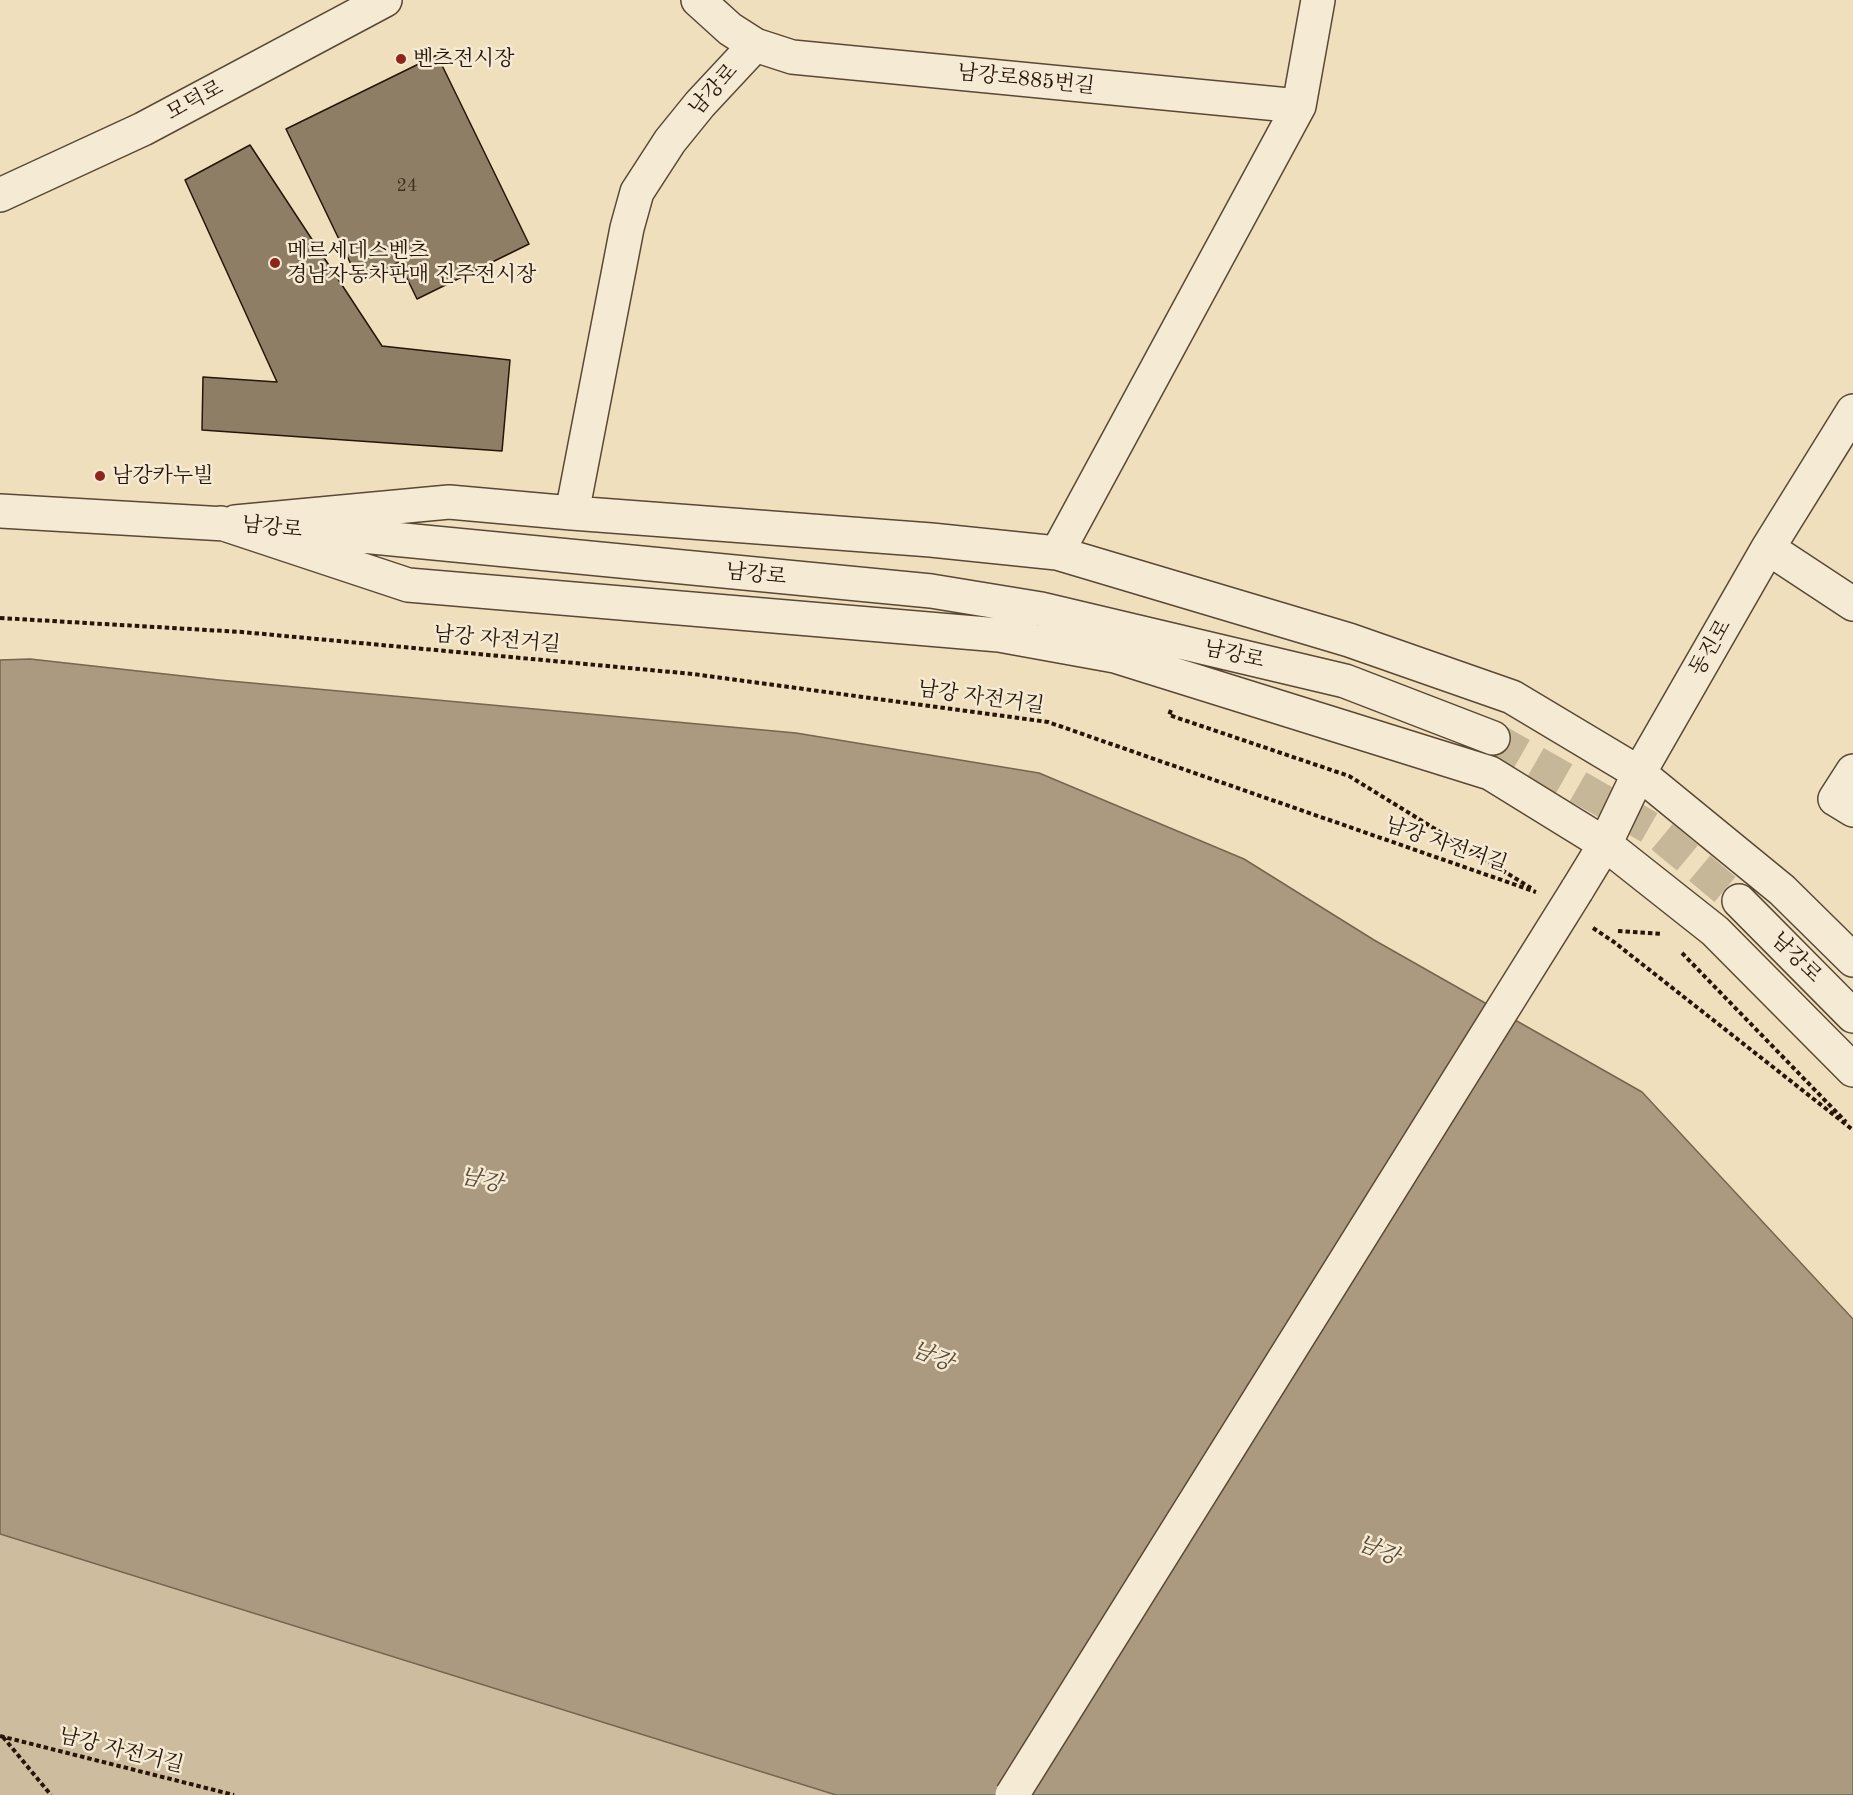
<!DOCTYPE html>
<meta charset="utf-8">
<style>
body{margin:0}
canvas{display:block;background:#efdfbd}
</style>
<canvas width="1853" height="1795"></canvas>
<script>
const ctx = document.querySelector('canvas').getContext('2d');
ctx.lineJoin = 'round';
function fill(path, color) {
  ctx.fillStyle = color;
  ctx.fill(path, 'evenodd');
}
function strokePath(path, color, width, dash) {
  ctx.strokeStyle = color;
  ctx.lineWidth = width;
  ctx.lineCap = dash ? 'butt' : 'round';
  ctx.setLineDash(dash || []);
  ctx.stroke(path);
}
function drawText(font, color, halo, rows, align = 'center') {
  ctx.font = font + ' "Old Standard TT","Noto Serif KR",serif';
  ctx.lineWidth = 5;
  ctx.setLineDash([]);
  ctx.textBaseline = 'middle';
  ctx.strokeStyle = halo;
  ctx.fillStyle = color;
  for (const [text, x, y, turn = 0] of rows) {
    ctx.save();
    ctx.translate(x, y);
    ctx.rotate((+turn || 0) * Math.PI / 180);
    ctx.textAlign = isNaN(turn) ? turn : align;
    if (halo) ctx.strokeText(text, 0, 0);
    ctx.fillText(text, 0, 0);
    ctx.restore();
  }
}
fill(new Path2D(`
 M 0,1534 L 836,1795 L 0,1795 Z`), '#cdbd9e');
const water = new Path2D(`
 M 30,659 L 219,680 L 796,733 L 1039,773 L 1244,859 L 1374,940 L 1642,1092 L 1853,1319 L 1853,1795 L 836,1795 L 0,1534 L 0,660 Z`);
fill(water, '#ab9a7f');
strokePath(water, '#76654f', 1.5);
const building = new Path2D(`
 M 437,55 L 529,244 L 417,299 L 399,262 L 359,281 L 286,129 Z
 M 250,145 L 382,346 L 510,360 L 502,451 L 202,430 L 203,377 L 277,382 L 185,180 Z`);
fill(building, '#8f7e66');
strokePath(building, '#271508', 1.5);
strokePath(new Path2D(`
 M 1493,738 L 1654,830 L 1739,901`), '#c7b799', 33, [33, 16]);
const minor = new Path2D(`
 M 698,0 L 730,29 L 755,45 L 792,57 L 1299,106
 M 0,195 L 143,129 L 385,0
 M 0,511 L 243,525
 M 572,513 L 627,228 L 637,192 L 670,141 L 700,104 L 755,45
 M 235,522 L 449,502 L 572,513 L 931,540 L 1057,553 L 1349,640 L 1512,697 L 1639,773 L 1782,890 L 1853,960
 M 221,523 L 408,585 L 999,635 L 1115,656 L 1490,773 L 1605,844 L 1715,931 L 1853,1070
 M 300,530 L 931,591 L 1041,609 L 1345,681 L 1493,738
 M 1768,548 L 1853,604
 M 1057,553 L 1299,106 L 1318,0
 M 1853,771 L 1835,799 L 1853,810
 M 1577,890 L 1605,844 L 1639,773 L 1768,548 L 1853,411
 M 1739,901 L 1853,1016`);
strokePath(minor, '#594835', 36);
strokePath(new Path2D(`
 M 0,618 L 242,632 L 693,674 L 1048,722 L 1536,892
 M 1171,710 L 1169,715 L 1349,776 L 1531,888
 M 1593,928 L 1614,942 L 1853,1130
 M 1618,931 L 1662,934
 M 1682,953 L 1846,1122
 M 0,1736 L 234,1795
 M 3,1737 L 51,1795`), '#271508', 4, [4.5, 3]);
strokePath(minor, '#f5ead4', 33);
const minorBridge = new Path2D(`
 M 1012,1795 L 1577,890`);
strokePath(minorBridge, '#594835', 36, []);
strokePath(minorBridge, '#f5ead4', 33);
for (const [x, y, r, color] of [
 [401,59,6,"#8f2418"],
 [275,263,6,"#8f2418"],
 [100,476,6,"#8f2418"]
]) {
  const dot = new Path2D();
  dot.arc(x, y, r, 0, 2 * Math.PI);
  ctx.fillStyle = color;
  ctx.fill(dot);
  strokePath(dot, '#f5ead4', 2);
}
drawText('18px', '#412f20', null, [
 ["24",407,186]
]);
drawText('21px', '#271508', '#f5ead4', [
 ["벤츠전시장",413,59],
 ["메르세데스벤츠",287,251],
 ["경남자동차판매 진주전시장",287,275],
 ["남강카누빌",112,476]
], 'left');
drawText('21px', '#271508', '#f5ead4', [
 ["남강로885번길",1026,80,6],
 ["남강로",714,90,-48],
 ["모덕로",195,101,-28],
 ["남강로",272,528,6],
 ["남강로",756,575,6],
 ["남강 자전거길",497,640,5],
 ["동진로",1711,648,-60],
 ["남강로",1234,655,13],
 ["남강 자전거길",981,698,8],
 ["남강 자전거길",1446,845,19],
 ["남강로",1796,958,45],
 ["남강 자전거길",121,1751,14]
]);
drawText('italic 22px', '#5c4a38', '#f5ead4', [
 ["남강",481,1181,13],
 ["남강",932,1357,23],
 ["남강",1378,1551,23]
]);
</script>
